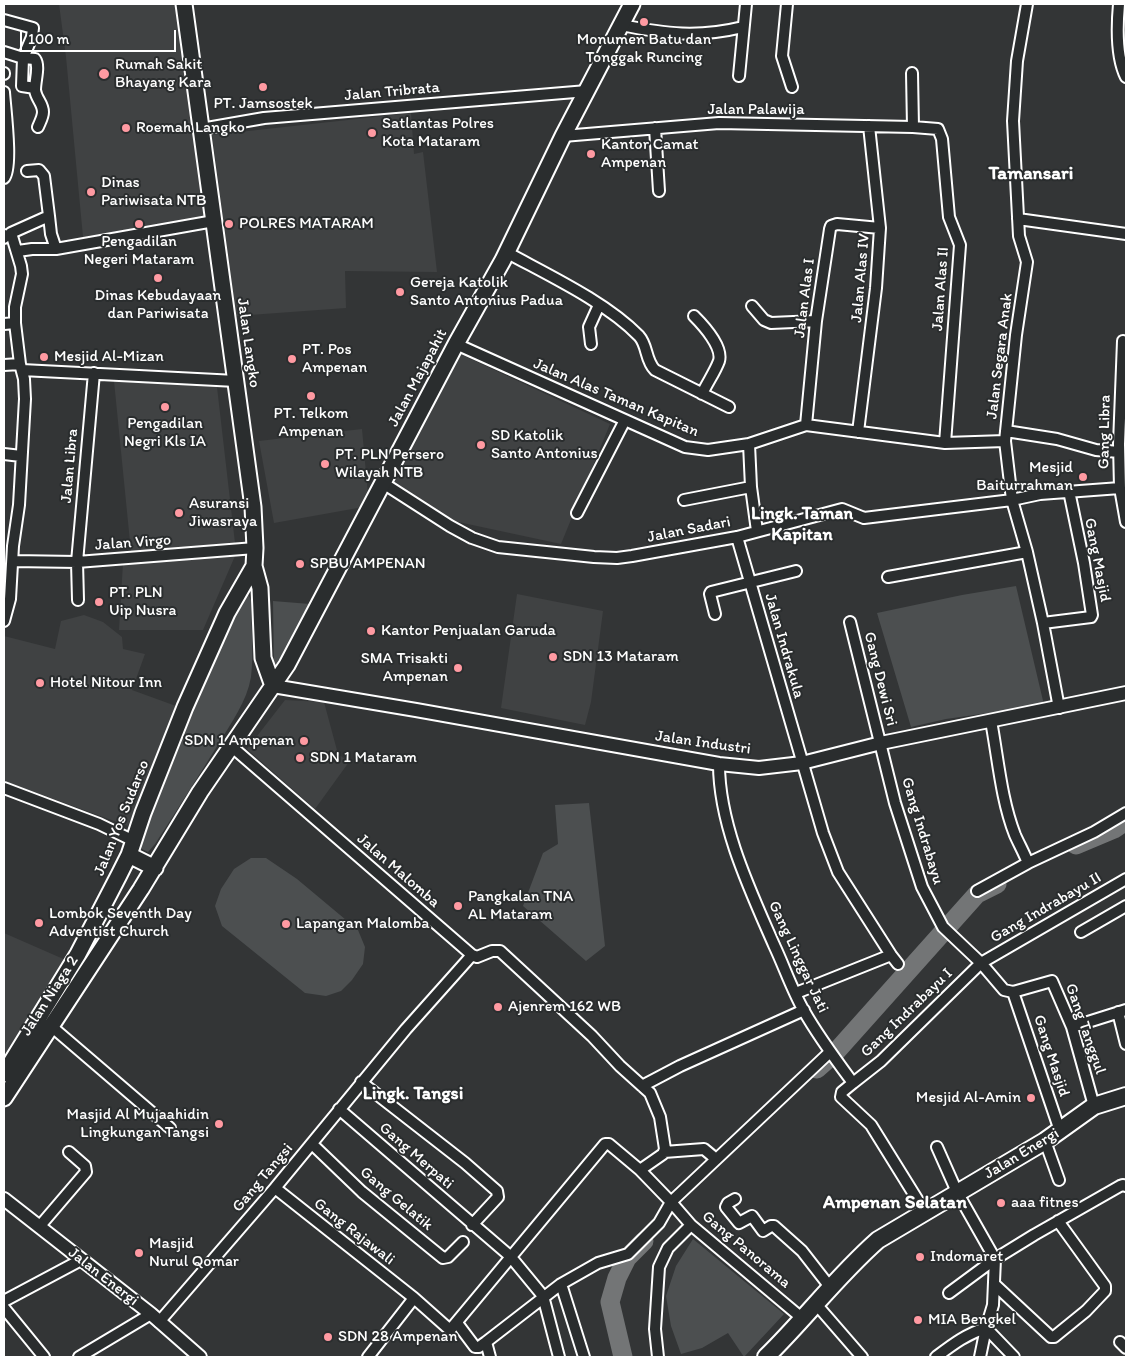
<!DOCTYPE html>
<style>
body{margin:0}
#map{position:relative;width:1130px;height:1361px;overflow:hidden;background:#333536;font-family:Itim,sans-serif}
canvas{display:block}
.frame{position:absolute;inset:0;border:5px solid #fff;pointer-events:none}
.scale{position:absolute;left:20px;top:30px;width:156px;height:22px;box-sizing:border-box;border:2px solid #fff;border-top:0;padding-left:6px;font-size:15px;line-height:18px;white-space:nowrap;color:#fff;-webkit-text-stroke:4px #2a2d2e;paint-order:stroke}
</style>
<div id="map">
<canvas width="1130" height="1361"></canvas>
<div class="frame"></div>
<div class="scale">100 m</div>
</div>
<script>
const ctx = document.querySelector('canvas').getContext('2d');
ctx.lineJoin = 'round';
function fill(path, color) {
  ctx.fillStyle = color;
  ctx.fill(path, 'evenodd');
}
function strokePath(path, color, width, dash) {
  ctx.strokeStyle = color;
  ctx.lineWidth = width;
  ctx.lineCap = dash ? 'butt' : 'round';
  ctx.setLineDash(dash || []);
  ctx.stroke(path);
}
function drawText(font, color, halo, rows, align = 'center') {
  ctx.font = font + ' Itim,sans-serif';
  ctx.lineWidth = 4;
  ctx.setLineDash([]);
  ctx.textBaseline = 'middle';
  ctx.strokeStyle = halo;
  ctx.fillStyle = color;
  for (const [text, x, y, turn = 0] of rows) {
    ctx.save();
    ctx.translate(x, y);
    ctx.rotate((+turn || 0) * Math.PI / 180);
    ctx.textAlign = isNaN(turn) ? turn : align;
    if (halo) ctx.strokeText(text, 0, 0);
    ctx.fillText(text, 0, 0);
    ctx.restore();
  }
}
fill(new Path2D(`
 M 59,4 L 179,4 L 205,217 L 83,237 L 66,57 Z
 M 411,113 L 414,154 L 423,152 L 437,272 L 345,271 L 346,308 L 236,316 L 212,135 Z
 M 458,353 L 610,424 L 561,544 L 449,520 L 386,480 Z
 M 114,381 L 217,387 L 235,543 L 131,552 Z
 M 362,429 L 369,506 L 274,523 L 259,441 Z
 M 235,556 L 203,630 L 119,630 L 123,563 Z
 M 517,594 L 603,611 L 591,702 L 585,725 L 501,708 Z
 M 84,615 L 103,622 L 122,637 L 123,649 L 145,654 L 132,690 L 176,706 L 128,826 L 4,781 L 4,636 L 55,649 L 61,621 Z
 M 285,700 L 324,702 L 338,754 L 349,762 L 315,809 L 247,749 Z
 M 4,933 L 68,961 L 4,1062 Z`), '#404243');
fill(new Path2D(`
 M 1016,586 L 1044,705 L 946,719 L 911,727 L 877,613 L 962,595 Z
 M 245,593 L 248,594 L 251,600 C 251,626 254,652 251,677 C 247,701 231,723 219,743 C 198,777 177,810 155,844 L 148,852 L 142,849 L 140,843 L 183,738 L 200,691 L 242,595 Z
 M 273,601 L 310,604 L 274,672 Z
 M 589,803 L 605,946 L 586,961 L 523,906 L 543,853 L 558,844 L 555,805 Z
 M 251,858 L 266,858 L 297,879 L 358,930 L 365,947 L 363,964 L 352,980 L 341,991 L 326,996 L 305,993 L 222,926 L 215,906 L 221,889 L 234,869 Z
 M 693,1239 L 784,1314 L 744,1357 L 728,1333 L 702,1348 L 681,1354 L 671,1326 L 666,1296 L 676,1266 Z`), '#4c4f50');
strokePath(new Path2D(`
 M 1076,845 L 1114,829 L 1126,821
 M 817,1069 L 834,1054 L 977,894 L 997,884
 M 623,1357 L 610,1302 L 617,1278 L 627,1258 L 644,1241`), '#737576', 19);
const minor = new Path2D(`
 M 787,4 L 782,56 L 792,87
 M 1027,4 L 1017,61 L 1013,121 L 1019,236 L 1027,262 L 1016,335 L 1005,441 L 1012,500 L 1027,552 L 1043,623 L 1059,708
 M 1119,4 C 1117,26 1116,57 1126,77
 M 4,20 L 33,28 L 32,37 L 23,58 L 35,59 C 40,66 35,80 35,90 C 36,99 43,103 43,112 C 43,117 40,122 38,127
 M 621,25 C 666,34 698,38 743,27
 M 4,52 L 23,58 L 22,86 L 35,88
 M 4,73 L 4,74
 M 912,73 L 913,127
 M 739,76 L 746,4
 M 4,92 C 5,108 13,168 4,178
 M 655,128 L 659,191
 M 201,129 L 264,118 L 587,91
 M 563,136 L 719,123 L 913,127 L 938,129 L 942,139 L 949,217 L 960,245 L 945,443
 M 49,216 L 51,234 L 56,249 L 214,221
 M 1018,219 L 1126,234
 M 4,235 L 4,238
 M 18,251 L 32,249 L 56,249
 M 506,252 C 548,275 606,302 639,336 C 648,346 645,360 655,370 L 729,407
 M 752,306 L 764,320 L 771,323 L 816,321
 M 694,316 C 703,325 723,347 719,361 C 715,372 707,383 702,394
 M 4,324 L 15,323
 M 1123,341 L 1119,444 L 1120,488 L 1126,522
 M 456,344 L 685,447 L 708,450 L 749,444 L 806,425 L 945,443 L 1005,441
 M 591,344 L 589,327 L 599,305
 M 4,365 L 20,364
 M 22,370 L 236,381
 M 806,425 L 816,321 L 830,229 L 831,226 L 837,224 L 880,228
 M 1006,431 L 1057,439 L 1096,450 L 1119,452
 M 858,432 L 876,288 L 880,228 L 869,126
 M 749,444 L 751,487 L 757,531
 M 4,454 L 21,456
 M 383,483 L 450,526 L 472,538 L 498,547 L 594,557 L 617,558 L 632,556 L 737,537 L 842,509 L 864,518 L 1012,500 L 1040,494 L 1120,488
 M 684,500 L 751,487
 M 577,513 L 625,420
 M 737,537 L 823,833 L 838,872 L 891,955 L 898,964
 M 13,561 L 77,562 L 255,548
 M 888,577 L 1027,552
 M 78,600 L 77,562 L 94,373
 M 715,614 L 710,594 L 711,592 L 796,571
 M 4,621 L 10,599 L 13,546 L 19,505 L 25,399 L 24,379 L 20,364 L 15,323 L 15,307 L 22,274 L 21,266 L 11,233 L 49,216 L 44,176 L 39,170 L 27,171
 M 850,622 L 895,803 L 922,887 L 943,927 L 981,963 L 1004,990 L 1013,992 L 1052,981 L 1072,1027 L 1094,1106
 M 1043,623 L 1091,617 L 1092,615 L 1084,563 L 1069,491
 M 719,764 C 719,825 750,890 774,945 C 784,966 792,990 804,1011 C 818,1036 836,1060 853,1083 L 842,1092 L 841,1097 L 871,1125 L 925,1212
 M 4,788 L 99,824 L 134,841
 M 1028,863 L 1094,832 L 1126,813
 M 977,891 L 1028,863 C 1024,853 1019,844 1015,835 C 1001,799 998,758 991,721
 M 1081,932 L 1126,906
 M 1013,992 L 1060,1131
 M 796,993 L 891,955
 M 1118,1012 L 1126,1044
 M 51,1026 L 170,1128
 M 1072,1027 L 1126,1010
 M 361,1082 L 465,1163 L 497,1191 L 498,1197 L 472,1225
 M 853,1083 L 881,1061 L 981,963 L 1126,879
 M 642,1086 L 680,1066 L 804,1010
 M 339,1109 L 510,1256 L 543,1296 L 559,1357
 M 1045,1141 L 1059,1180
 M 312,1144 L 362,1192 L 443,1258 L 448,1257 L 463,1242
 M 937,1147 L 957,1192 L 995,1259 L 993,1305 L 986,1328 L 1014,1357
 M 664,1152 L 704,1149 L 716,1159
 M 640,1170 L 671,1202 L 830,1052
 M 275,1188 L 414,1298 L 450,1330 L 605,1144 L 609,1144 L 640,1170 L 663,1154 L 665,1149 L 660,1117 L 650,1093 L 620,1066 L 592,1036 L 500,951 L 492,951 L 477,957 L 472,955
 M 735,1199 L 728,1203 L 726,1207 L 739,1223 L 752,1216 L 763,1231 L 771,1226 L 774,1226 L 802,1251 L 830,1287
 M 39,1227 L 86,1172 L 85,1166 L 69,1152
 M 561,1284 L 584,1357
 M 994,1284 L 1051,1337 L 1054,1337 L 1086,1311 L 1105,1291 L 1105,1286 L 1058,1221
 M 949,1293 L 995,1259 L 1034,1235 L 1120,1186 L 1123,1185 L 1126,1186
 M 4,1301 L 81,1260
 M 816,1304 L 862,1357
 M 4,1308 L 44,1357
 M 159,1322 L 275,1188 L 406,1029 L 472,955 L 231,746
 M 457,1323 L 475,1347 L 479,1347 L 486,1342 L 490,1357
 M 486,1342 L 561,1284 L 598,1263 L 628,1254 L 659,1223 L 671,1202 L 691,1225 L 803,1319
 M 1120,1342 L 1126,1348
 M 79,1357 L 151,1314
 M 368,1357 L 414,1298
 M 658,1357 L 655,1329 L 659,1267 L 668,1248 L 691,1225
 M 936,1357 C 952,1345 966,1334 986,1328 L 980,1357`);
const tertiary = new Path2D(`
 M 273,686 L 416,710 L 719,764 L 759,768 L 802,763 L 881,743 L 1126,693
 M 4,1199 L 151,1314 L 200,1357`);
const primary = new Path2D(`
 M 184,4 L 253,507 L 255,548 L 254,566 L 260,588 L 263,658 L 273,686
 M 129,855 L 155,868
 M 4,1074 L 78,954 L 119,875 L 129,855 L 143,813 L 185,707 L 227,613 L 254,566
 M 4,1098 L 141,889 L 200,792 L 287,665 L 456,344 L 503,260 L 563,136 L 632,4`);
const trunk = new Path2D(`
 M 766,1357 C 805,1319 837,1276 878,1240 L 1045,1141 L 1094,1106 L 1126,1096`);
strokePath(minor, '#fff', 14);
strokePath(tertiary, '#fff', 16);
strokePath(primary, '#fff', 19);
strokePath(trunk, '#fff', 20);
strokePath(minor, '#2a2d2e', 10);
strokePath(tertiary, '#2a2d2e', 12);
strokePath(primary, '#2a2d2e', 15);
strokePath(trunk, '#2a2d2e', 16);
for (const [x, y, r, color] of [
 [644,22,5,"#ff9aa2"],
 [104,74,6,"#ff9aa2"],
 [263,87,5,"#ff9aa2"],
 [126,128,5,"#ff9aa2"],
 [372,133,5,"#ff9aa2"],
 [591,154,5,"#ff9aa2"],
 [91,192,5,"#ff9aa2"],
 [139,224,5,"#ff9aa2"],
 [229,224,5,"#ff9aa2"],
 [158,278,5,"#ff9aa2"],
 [400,292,5,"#ff9aa2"],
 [44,357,5,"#ff9aa2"],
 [292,359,5,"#ff9aa2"],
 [311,396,5,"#ff9aa2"],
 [165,407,5,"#ff9aa2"],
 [481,445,5,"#ff9aa2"],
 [325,464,5,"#ff9aa2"],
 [1083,477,5,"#ff9aa2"],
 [179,513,5,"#ff9aa2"],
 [300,564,5,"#ff9aa2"],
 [99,602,5,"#ff9aa2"],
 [371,631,5,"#ff9aa2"],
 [553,657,5,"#ff9aa2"],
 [458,668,5,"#ff9aa2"],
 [40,683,5,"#ff9aa2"],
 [304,741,5,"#ff9aa2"],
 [300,758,5,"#ff9aa2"],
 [458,906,5,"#ff9aa2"],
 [39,923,5,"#ff9aa2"],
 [286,924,5,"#ff9aa2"],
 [498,1007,5,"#ff9aa2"],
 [1031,1098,5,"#ff9aa2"],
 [219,1124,5,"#ff9aa2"],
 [1001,1203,5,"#ff9aa2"],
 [139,1253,5,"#ff9aa2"],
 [920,1257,5,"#ff9aa2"],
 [918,1320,5,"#ff9aa2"],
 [328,1337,5,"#ff9aa2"]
]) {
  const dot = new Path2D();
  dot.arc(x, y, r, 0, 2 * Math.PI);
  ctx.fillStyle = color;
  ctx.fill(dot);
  strokePath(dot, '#2a2d2e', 2);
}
drawText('16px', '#fff', '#2a2d2e', [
 ["Monumen Batu dan",644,40,"center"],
 ["Tonggak Runcing",644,58,"center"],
 ["Rumah Sakit",115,65],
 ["Bhayang Kara",115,83],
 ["PT. Jamsostek",263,104,"center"],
 ["Satlantas Polres",382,124],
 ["Kota Mataram",382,142],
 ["Roemah Langko",136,128],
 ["Kantor Camat",601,145],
 ["Ampenan",601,163],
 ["Dinas",101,183],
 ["Pariwisata NTB",101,201],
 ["POLRES MATARAM",239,224],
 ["Pengadilan",139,242,"center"],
 ["Negeri Mataram",139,260,"center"],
 ["Gereja Katolik",410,283],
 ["Santo Antonius Padua",410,301],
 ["Dinas Kebudayaan",158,296,"center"],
 ["dan Pariwisata",158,314,"center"],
 ["PT. Pos",302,350],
 ["Ampenan",302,368],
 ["Mesjid Al-Mizan",54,357],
 ["PT. Telkom",311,414,"center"],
 ["Ampenan",311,432,"center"],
 ["Pengadilan",165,424,"center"],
 ["Negri Kls IA",165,442,"center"],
 ["SD Katolik",491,436],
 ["Santo Antonius",491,454],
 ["PT. PLN Persero",335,455],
 ["Wilayah NTB",335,473],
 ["Mesjid",1073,468,"right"],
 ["Baiturrahman",1073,486,"right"],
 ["Asuransi",189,504],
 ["Jiwasraya",189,522],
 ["SPBU AMPENAN",310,564],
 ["PT. PLN",109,593],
 ["Uip Nusra",109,611],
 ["Kantor Penjualan Garuda",381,631],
 ["SDN 13 Mataram",563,657],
 ["SMA Trisakti",448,659,"right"],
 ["Ampenan",448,677,"right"],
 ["Hotel Nitour Inn",50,683],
 ["SDN 1 Ampenan",294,741,"right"],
 ["SDN 1 Mataram",310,758],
 ["Pangkalan TNA",468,897],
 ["AL Mataram",468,915],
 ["Lombok Seventh Day",49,914],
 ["Adventist Church",49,932],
 ["Lapangan Malomba",296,924],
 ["Ajenrem 162 WB",508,1007],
 ["Mesjid Al-Amin",1021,1098,"right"],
 ["Masjid Al Mujaahidin",209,1115,"right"],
 ["Lingkungan Tangsi",209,1133,"right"],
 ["aaa fitnes",1011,1203],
 ["Masjid",149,1244],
 ["Nurul Qomar",149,1262],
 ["Indomaret",930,1257],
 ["MIA Bengkel",928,1320],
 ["SDN 28 Ampenan",338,1337]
], 'left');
drawText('16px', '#fff', '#2a2d2e', [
 ["Jalan Tribrata",392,92,-5],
 ["Jalan Palawija",756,110],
 ["Jalan Alas IV",861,278,-85],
 ["Jalan Alas II",941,289,-86],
 ["Jalan Alas I",805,298,-83],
 ["Jalan Langko",248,343,82],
 ["Jalan Segara Anak",1000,356,-83],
 ["Jalan Majapahit",418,378,-62],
 ["Jalan Alas Taman Kapitan",616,398,23],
 ["Gang Libra",1105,432,-89],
 ["Jalan Libra",70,466,-85],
 ["Jalan Sadari",689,530,-11],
 ["Jalan Virgo",133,543,-4],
 ["Gang Masjid",1097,560,79],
 ["Jalan Indrakula",784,646,74],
 ["Gang Dewi Sri",880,679,76],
 ["Jalan Industri",703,743,8],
 ["Jalan Yos Sudarso",122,818,-68],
 ["Gang Indrabayu",922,831,73],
 ["Jalan Malomba",398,871,41],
 ["Gang Indrabayu II",1046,908,-30],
 ["Gang Linggar Jati",798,957,65],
 ["Jalan Niaga 2",50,996,-57],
 ["Gang Indrabayu I",907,1013,-44],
 ["Gang Tanggul",1085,1029,71],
 ["Gang Masjid",1051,1056,72],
 ["Jalan Energi",1022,1154,-31],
 ["Gang Merpati",416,1156,41],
 ["Gang Tangsi",263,1178,-50],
 ["Gang Gelatik",396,1199,40],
 ["Gang Rajawali",354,1232,38],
 ["Gang Panorama",746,1250,40],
 ["Jalan Energi",103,1277,38]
]);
drawText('bold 18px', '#fff', '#2a2d2e', [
 ["Lingk. Taman",802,514],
 ["Kapitan",802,535],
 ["Lingk. Tangsi",413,1094]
]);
drawText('bold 19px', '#fff', '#2a2d2e', [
 ["Tamansari",1031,174],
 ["Ampenan Selatan",895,1203]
]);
</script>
